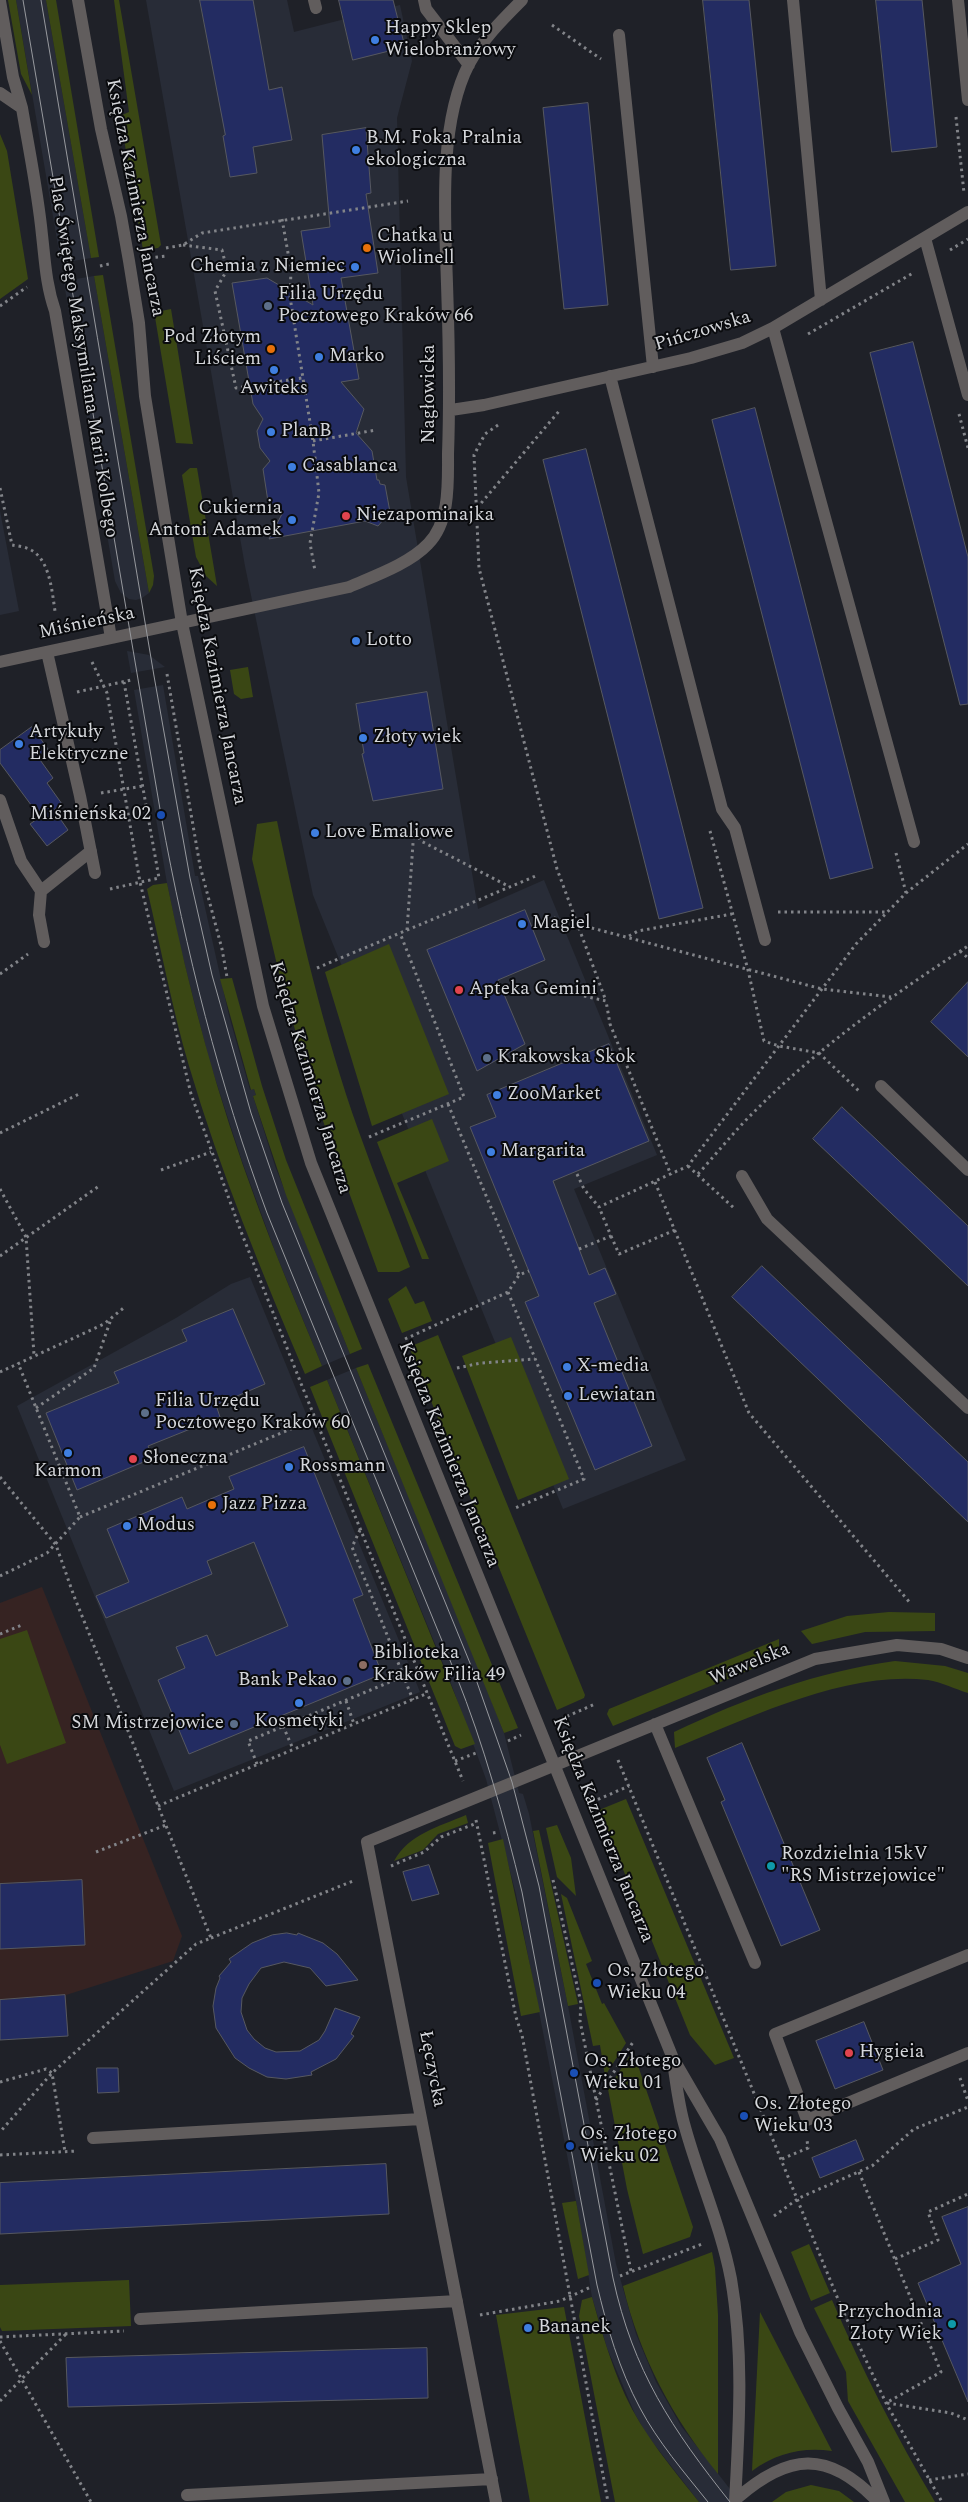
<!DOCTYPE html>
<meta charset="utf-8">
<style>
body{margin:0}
canvas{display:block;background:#1f2128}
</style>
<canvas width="968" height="2502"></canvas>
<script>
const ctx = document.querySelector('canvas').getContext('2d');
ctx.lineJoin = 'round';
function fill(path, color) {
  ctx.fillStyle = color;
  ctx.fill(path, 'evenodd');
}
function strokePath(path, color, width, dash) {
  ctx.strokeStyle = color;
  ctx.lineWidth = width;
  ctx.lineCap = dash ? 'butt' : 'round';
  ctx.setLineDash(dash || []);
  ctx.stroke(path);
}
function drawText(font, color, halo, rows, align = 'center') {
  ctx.font = font + ' Spectral,serif';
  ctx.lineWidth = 4;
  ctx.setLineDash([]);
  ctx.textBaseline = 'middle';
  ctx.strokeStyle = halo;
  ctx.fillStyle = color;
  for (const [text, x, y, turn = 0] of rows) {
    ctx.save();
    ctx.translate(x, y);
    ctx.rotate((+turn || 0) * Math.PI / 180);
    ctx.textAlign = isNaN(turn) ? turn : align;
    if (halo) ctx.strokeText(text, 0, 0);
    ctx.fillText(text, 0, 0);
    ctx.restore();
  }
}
fill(new Path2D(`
 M 16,0 L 46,0 L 91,258 L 61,263 Z
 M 146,0 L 287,0 L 294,32 L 400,5 L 412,61 L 397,118 L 406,477 L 478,909 L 544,880 L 657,1155 L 574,1189 L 686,1460 L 563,1509 L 313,895 L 245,566 Z
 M 94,276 L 149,593 L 142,598 L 136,600 L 129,599 L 121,593 L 115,581 L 64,283 L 64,281 Z
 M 0,511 L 19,611 L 0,615 Z
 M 127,651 L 149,655 L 165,667 L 131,673 Z
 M 163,685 L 195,876 L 198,876 L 229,1016 L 250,1090 L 254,1089 L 256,1095 L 253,1096 L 275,1166 L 350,1354 L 322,1366 L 276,1254 L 242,1161 L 209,1060 L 179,942 L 167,883 L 134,690 Z
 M 250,1277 L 420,1692 L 174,1791 L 17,1406 L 176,1318 L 231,1284 Z
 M 356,1368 L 478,1666 L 504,1733 L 519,1793 L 523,1794 L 529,1814 L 568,2006 L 616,2264 L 636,2334 L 656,2382 L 681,2426 L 740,2502 L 699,2502 L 647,2435 L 635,2414 L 607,2348 L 592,2297 L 576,2201 L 516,1894 L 486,1779 L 449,1678 L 327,1380 Z`), '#282c37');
fill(new Path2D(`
 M 42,1587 L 182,1936 L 173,1961 L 66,1995 L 68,2036 L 0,2040 L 0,1603 Z`), '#362322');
fill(new Path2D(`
 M 8,0 L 16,0 L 32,95 L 21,74 Z
 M 46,0 L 56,0 L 99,257 L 91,258 Z
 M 114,0 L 119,0 L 161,245 L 158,248 L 143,250 L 120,116 L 129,112 Z
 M 0,134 L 7,151 L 28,279 L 0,299 Z
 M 103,275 L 154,576 L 153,585 L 149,593 L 94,276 Z
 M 171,309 L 193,444 L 176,443 L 155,317 L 161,311 Z
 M 190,468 L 197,468 L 217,586 L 206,576 L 196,557 L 182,475 Z
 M 248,667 L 253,697 L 241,699 L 234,694 L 230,670 Z
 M 277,821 C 299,926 323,1031 359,1132 C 375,1177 393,1222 410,1267 L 399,1272 L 378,1272 L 319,1110 L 282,986 L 252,859 L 257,824 Z
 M 167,883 C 189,992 218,1100 257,1204 C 277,1259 300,1312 322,1366 L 305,1374 C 262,1273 220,1171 189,1066 C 172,1008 161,948 147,889 L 153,885 Z
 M 389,944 L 449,1094 L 372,1126 L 325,972 Z
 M 232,978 L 262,1086 L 286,1160 L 362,1349 L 350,1354 L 286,1195 L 253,1096 L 256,1095 L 254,1089 L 251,1090 L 220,979 Z
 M 432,1119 L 449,1161 L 397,1183 L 429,1259 L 422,1259 L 377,1142 Z
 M 406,1286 L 415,1304 L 424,1301 L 432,1321 L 402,1333 L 388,1299 Z
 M 438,1335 L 585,1695 L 584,1698 L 557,1710 L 409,1347 Z
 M 511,1337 L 569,1479 L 518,1500 L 462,1356 Z
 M 368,1364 L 518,1728 L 504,1733 L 356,1368 Z
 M 327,1380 L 475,1744 L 461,1749 L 455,1746 L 310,1387 Z
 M 889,1612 L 935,1613 L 935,1631 L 865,1632 L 812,1644 L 801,1631 L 847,1616 Z
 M 27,1630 L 66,1743 L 7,1764 L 0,1745 L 0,1639 Z
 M 779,1639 L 779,1658 L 613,1726 L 607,1714 L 609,1709 Z
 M 895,1661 L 945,1666 L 968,1673 L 968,1693 C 955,1689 941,1682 928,1680 C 847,1670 748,1718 675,1748 L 674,1732 C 746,1698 816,1672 895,1661 Z
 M 626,1799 L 734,2058 L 715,2065 L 690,2035 L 599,1810 Z
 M 466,1815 L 468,1823 L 438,1834 L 423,1850 L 394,1861 C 409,1834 438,1827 466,1815 Z
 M 557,1825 L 571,1858 L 576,1896 L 557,1877 L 546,1828 Z
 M 539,1830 L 578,2004 L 568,2006 L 533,1831 Z
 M 503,1839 L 540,2012 L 521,2016 L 488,1843 Z
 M 561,1894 L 567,1898 L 592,1961 L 586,1964 L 602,2004 L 604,2003 L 626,2043 L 605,2076 L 600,2045 L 593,2046 Z
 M 634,2054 L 693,2227 L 690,2237 L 643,2254 L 627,2189 L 608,2089 L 630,2055 Z
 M 576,2201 L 589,2275 L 578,2279 L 562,2203 Z
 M 809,2244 L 830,2293 L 811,2301 L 791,2252 Z
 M 712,2252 L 715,2268 L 718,2315 L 718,2474 C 672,2417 640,2357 623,2286 Z
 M 129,2280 L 131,2326 L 2,2331 L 0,2327 L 0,2285 Z
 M 592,2297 C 601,2330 611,2364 625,2395 C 643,2434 672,2468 699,2502 L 615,2502 L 579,2316 L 582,2300 Z
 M 832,2300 C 862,2370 896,2436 935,2502 L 905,2502 L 848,2401 L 846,2372 L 814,2308 Z
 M 564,2307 L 601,2502 L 530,2502 L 496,2315 Z
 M 760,2312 L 832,2451 C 802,2447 777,2453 752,2471 Z
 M 811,2485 L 839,2491 L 854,2502 L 772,2502 L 786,2492 Z`), '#3a4714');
const building = new Path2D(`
 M 200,0 L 253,0 L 269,90 L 282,87 L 292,140 L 253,147 L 257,173 L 230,177 L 223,136 L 225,135 Z
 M 339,0 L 393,0 L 405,47 L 353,60 Z
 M 703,0 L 749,0 L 776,266 L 731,270 Z
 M 876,0 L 922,0 L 937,147 L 892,152 Z
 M 588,103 L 608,305 L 564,309 L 543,108 Z
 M 366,128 L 371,193 L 366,194 L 378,273 L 341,278 L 359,379 L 341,382 L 364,409 L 356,433 L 372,451 L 377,480 L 379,480 L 380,484 L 385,485 L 390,512 L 378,526 L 365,521 L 269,539 L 282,514 L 269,508 L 263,469 L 270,461 L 260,448 L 257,431 L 263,419 L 253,404 L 232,283 L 267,278 L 313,305 L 301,231 L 330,227 L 322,135 Z
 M 913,342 L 968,557 L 968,704 L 960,705 L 870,353 Z
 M 755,408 L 873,868 L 830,879 L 712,420 Z
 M 586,449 L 703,908 L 659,919 L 543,460 Z
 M 427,692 L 443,789 L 373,801 L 362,754 L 364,753 L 356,704 Z
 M 32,727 L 48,749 L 38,757 L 53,778 L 47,783 L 62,804 L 54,810 L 68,830 L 47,846 L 30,824 L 40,817 L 0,763 L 0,750 Z
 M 525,910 L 545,960 L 498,980 L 525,1044 L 477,1071 L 427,950 Z
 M 968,982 L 968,1057 L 931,1022 Z
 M 609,1044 L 649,1141 L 553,1181 L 589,1275 L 605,1268 L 616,1294 L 594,1303 L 652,1446 L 595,1470 L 525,1302 L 539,1296 L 470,1127 L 496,1117 L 487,1095 Z
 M 842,1107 L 968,1226 L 968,1286 L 813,1139 Z
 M 762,1266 L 968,1462 L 968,1522 L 732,1297 Z
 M 233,1309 L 265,1384 L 216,1405 L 220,1417 L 148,1446 L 153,1458 L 77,1490 L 46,1413 L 119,1383 L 114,1372 L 187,1341 L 182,1330 Z
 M 304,1447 L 363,1595 L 353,1599 L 382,1674 L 189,1754 L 158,1680 L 185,1668 L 176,1647 L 207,1635 L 216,1656 L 288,1626 L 254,1542 L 207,1561 L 212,1574 L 106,1618 L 96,1596 L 129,1582 L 107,1529 L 182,1497 L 187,1509 L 234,1489 L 229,1477 Z
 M 742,1743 L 820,1930 L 781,1946 L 721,1802 L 725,1800 L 707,1758 Z
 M 429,1865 L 439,1894 L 412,1901 L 403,1872 Z
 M 82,1880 L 85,1945 L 0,1949 L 0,1884 Z
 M 287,1933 L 297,1935 L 298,1933 L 323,1943 L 337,1954 L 358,1980 L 326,1986 L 310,1968 L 284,1962 L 261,1968 L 249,1984 L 242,1998 L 241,2012 L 247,2030 L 254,2039 L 265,2048 L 276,2052 L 300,2051 L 319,2040 L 325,2031 L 335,2008 L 360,2017 L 351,2034 L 354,2036 L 336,2059 L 311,2072 L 312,2075 L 286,2079 L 267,2077 L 249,2068 L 235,2058 L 216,2028 L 213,2006 L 216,1988 L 220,1978 L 219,1976 L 231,1962 L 229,1959 L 252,1943 L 272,1935 Z
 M 65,1995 L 68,2036 L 0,2040 L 0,2000 Z
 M 864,2022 L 883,2070 L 835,2089 L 816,2041 Z
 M 97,2068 L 118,2068 L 119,2092 L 98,2093 Z
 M 856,2140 L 864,2160 L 820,2178 L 812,2158 Z
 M 386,2164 L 389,2214 L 0,2234 L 0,2183 Z
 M 968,2207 L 968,2402 L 918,2283 L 961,2264 L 942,2217 Z
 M 427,2348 L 428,2398 L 68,2407 L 66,2358 Z`);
fill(building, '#232c62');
strokePath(building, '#565860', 1);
strokePath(new Path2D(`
 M 552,25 L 601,59
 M 956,117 L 964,193
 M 282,219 L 291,270 L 290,297 L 313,441 L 319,493 L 310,543 L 315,571
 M 183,245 L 222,250 L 227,270 L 215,291 L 236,388 L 302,378
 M 166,248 L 183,245 L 202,233 L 408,201
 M 950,250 L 968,239
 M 149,258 L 167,256
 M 100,266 L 109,264
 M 0,306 L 27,287
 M 808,334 L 913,273
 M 959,414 L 968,448
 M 498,425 L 485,434 L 474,455 L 479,568 L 557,869 L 606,1001
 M 313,441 L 376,430
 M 0,488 L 12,545 C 18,546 26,547 31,550 C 50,560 52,592 55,611
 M 477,508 L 560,410
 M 92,662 L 107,693 L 140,882 L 191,1094 L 240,1229 L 302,1386 L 463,1781
 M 167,674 L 200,866 L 222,949 L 227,977
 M 77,692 L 131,680
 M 101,793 L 143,786
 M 710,831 L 748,970 L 764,1041 L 779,1046 L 819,1053 L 861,1093
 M 896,853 L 906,893
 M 110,889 L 159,878 L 124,682
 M 778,912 L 887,912
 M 554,918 L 822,989 L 891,997
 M 407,930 L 414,829 L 421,841 L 508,886
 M 629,936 L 638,931 L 732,914
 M 960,951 L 968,958
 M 317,968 L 538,875
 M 0,974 L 28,954
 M 584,996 L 606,1001 L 610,1024 L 671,1175
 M 448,1104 L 519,1275
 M 0,1133 L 79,1094
 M 369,1137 L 464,1097 L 400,933
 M 688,1166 L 735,1209
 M 161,1170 L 211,1152
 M 577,1174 L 584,1189 L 599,1207
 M 698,1174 C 718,1152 736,1129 757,1109 C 820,1046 894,994 968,946
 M 655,1182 L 749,1413 L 911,1604
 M 0,1189 L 26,1237 L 34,1355
 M 611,1236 L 619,1254 L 675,1230
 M 579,1249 L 611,1236 L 599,1207 L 688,1166 L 856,944 L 906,893 L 968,844
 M 0,1256 L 99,1186
 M 508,1292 L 584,1479 L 515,1508
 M 405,1339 L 508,1292 L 519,1275 L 529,1271
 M 457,1368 L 481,1363 L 535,1359
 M 0,1372 L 104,1324 L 126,1306
 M 36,1408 L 94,1368 L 111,1319
 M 0,1477 L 56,1545 L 74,1596 L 211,1938 L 196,1944 L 52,2073 L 0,2132
 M 80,1517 L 315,1419
 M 360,1530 L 352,1547 L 413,1700
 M 0,1576 L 47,1553 L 80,1517 L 18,1363
 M 0,1634 L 22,1625
 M 346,1701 L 354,1724
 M 561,1719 L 595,1704
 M 283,1726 L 293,1749
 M 508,1741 L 521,1735
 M 618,1760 L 842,2309 L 886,2403 L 942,2502
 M 455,1761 L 476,1753
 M 257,1764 L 248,1741 L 404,1676
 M 592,1802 L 629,1786
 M 158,1806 L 428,1693
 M 476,1820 L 516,2017 L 522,2035 L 608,2502
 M 493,1833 L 499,1832
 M 96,1852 L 166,1825
 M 391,1866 L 424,1852 L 441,1837 L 477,1823
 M 553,1880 L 581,2003 L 580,2021 L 631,2271
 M 211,1938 L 353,1881
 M 960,2078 L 968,2101
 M 0,2082 L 46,2069 L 52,2073 L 65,2152
 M 596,2100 L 633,2042
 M 0,2155 L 77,2151
 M 782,2159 L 808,2148 L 807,2140
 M 859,2172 L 941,2372 L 886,2403
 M 774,2216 L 799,2198 L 872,2166 L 914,2129 L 968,2107
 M 895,2259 L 938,2240 L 928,2212 L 968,2194
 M 620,2276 L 702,2244
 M 480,2315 L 560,2301 L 591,2287
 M 0,2337 L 124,2331
 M 0,2341 L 91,2502
 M 0,2401 L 66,2334
 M 887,2403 L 951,2413 L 968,2420
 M 929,2480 L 968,2474`), '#828489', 3, [2.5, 4]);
strokePath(new Path2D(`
 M 78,0 L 101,129 L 121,216 L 129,261 L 139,323 L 145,396 L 182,623 L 263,1006 L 311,1163 L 672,2056 C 676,2079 678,2104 685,2127 C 699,2178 721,2227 731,2279 C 744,2353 739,2427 735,2502
 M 314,0 L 316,8
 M 424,0 L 426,9 L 469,65
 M 793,0 L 821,300
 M 958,0 L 968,100
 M 0,1 L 13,77 L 22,108
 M 619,35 L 653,367
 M 0,93 L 22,108 C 29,150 38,193 42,235 C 45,261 46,285 55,311 L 111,638
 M 925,238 L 968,395
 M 773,328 L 914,842
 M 610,376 L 722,809 L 735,828 L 765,940
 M 451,410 L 484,405 L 691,358 L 742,343 L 773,328 L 968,212
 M 47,652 L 80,796 L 95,873
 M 0,662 L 349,587 C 374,576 409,564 428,544 C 450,522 448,483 448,454 C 450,397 449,341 447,284 C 445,218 438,124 469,64 C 482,40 502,20 522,0
 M 0,800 L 21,861 L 41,891
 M 44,942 L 39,915 L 41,891 L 91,851
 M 881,1086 L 968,1170
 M 742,1176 L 767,1219 L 968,1408
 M 655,1724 L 755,1963
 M 968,1955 L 775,2034 L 807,2120 L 968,2053
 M 677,2065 L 720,2139 L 800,2332 L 838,2408 L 868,2462 L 884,2502
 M 93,2138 L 421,2119
 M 140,2319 L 457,2301
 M 187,2495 L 492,2479
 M 735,2500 C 788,2453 828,2449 878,2502
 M 496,2502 L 367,1842 L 815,1659 L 897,1645 L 941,1649 L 968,1658`), '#615d5d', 12);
strokePath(new Path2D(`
 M 23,0 L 161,815 C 186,951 219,1084 267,1213 L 456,1675 C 484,1745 504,1818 522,1892 L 597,2285 C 607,2327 619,2369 640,2408 C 658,2442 684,2472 708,2502
 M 41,0 L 154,676 L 190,878 L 212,975 L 251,1113 L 282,1203 L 472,1668 L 512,1782 L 539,1886 L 613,2278 C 633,2371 672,2429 730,2502`), '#97999e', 1);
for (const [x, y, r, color] of [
 [375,40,5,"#3f7fe0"],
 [356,150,5,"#3f7fe0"],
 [367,248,5,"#e8710a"],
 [355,267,5,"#3f7fe0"],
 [268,306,5,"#5c6f8a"],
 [271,349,5,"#e8710a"],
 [319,357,5,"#3f7fe0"],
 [274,370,5,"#3f7fe0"],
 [271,432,5,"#3f7fe0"],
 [292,467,5,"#3f7fe0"],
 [346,516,5,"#e0444e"],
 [292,520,5,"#3f7fe0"],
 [356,641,5,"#3f7fe0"],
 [363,738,5,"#3f7fe0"],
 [19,744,5,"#3f7fe0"],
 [161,815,5,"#1a4fb4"],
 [315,833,5,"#3f7fe0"],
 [522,924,5,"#3f7fe0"],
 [459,990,5,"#e0444e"],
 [487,1058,5,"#5c6f8a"],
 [497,1095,5,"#3f7fe0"],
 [491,1152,5,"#3f7fe0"],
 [567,1367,5,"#3f7fe0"],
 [568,1396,5,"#3f7fe0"],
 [145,1413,5,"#5c6f8a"],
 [68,1453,5,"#3f7fe0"],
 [133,1459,5,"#e0444e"],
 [289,1467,5,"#3f7fe0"],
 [212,1505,5,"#e8710a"],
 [127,1526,5,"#3f7fe0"],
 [363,1665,5,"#8d6e63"],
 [347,1681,5,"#5c6f8a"],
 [299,1703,5,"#3f7fe0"],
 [234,1724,5,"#5c6f8a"],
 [771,1866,5,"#0f9aa8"],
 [597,1983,5,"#1a4fb4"],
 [849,2053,5,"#e0444e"],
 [574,2073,5,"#1a4fb4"],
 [744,2116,5,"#1a4fb4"],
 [570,2146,5,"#1a4fb4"],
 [952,2324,5,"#0f9aa8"],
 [528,2328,5,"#3f7fe0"]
]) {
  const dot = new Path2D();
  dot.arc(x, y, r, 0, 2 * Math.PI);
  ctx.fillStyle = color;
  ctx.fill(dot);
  strokePath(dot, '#0a0b0e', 2);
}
drawText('19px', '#d5d7db', '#0a0b0e', [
 ["Happy Sklep",385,29],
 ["Wielobranżowy",385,51],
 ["B.M. Foka. Pralnia",366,139],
 ["ekologiczna",366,161],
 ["Chatka u",377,237],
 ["Wiolinell",377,259],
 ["Chemia z Niemiec",345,267,"right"],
 ["Filia Urzędu",278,295],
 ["Pocztowego Kraków 66",278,317],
 ["Pod Złotym",261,338,"right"],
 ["Liściem",261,360,"right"],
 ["Marko",329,357],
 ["Awiteks",274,389,"center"],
 ["PlanB",281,432],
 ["Casablanca",302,467],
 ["Cukiernia",282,509,"right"],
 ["Antoni Adamek",282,531,"right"],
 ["Niezapominajka",356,516],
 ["Lotto",366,641],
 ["Artykuły",29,733],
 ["Elektryczne",29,755],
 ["Złoty wiek",373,738],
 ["Miśnieńska 02",151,815,"right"],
 ["Love Emaliowe",325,833],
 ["Magiel",532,924],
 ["Apteka Gemini",469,990],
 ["Krakowska Skok",497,1058],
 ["ZooMarket",507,1095],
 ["Margarita",501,1152],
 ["X-media",577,1367],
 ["Lewiatan",578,1396],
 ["Filia Urzędu",155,1402],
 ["Pocztowego Kraków 60",155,1424],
 ["Słoneczna",143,1459],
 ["Rossmann",299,1467],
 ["Karmon",68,1472,"center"],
 ["Jazz Pizza",222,1505],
 ["Modus",137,1526],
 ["Biblioteka",373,1654],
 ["Kraków Filia 49",373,1676],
 ["Bank Pekao",337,1681,"right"],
 ["Kosmetyki",299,1722,"center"],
 ["SM Mistrzejowice",224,1724,"right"],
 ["Rozdzielnia 15kV",781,1855],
 ["\"RS Mistrzejowice\"",781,1877],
 ["Os. Złotego",607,1972],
 ["Wieku 04",607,1994],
 ["Hygieia",859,2053],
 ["Os. Złotego",584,2062],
 ["Wieku 01",584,2084],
 ["Os. Złotego",754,2105],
 ["Wieku 03",754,2127],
 ["Os. Złotego",580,2135],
 ["Wieku 02",580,2157],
 ["Przychodnia",942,2313,"right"],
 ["Złoty Wiek",942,2335,"right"],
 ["Bananek",538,2328]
], 'left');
drawText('19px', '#d5d7db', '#0a0b0e', [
 ["Księdza Kazimierza Jancarza",134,198,79],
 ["Pińczowska",703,332,-17],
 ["Plac Świętego Maksymiliana Marii Kolbego",82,357,81],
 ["Nagłowicka",430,394,-90],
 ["Miśnieńska",87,624,-12],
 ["Księdza Kazimierza Jancarza",216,686,79],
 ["Księdza Kazimierza Jancarza",309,1078,73],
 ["Księdza Kazimierza Jancarza",448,1455,68],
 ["Wawelska",750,1665,-22],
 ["Księdza Kazimierza Jancarza",602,1830,68],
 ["Łęczycka",431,2069,79]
]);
</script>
